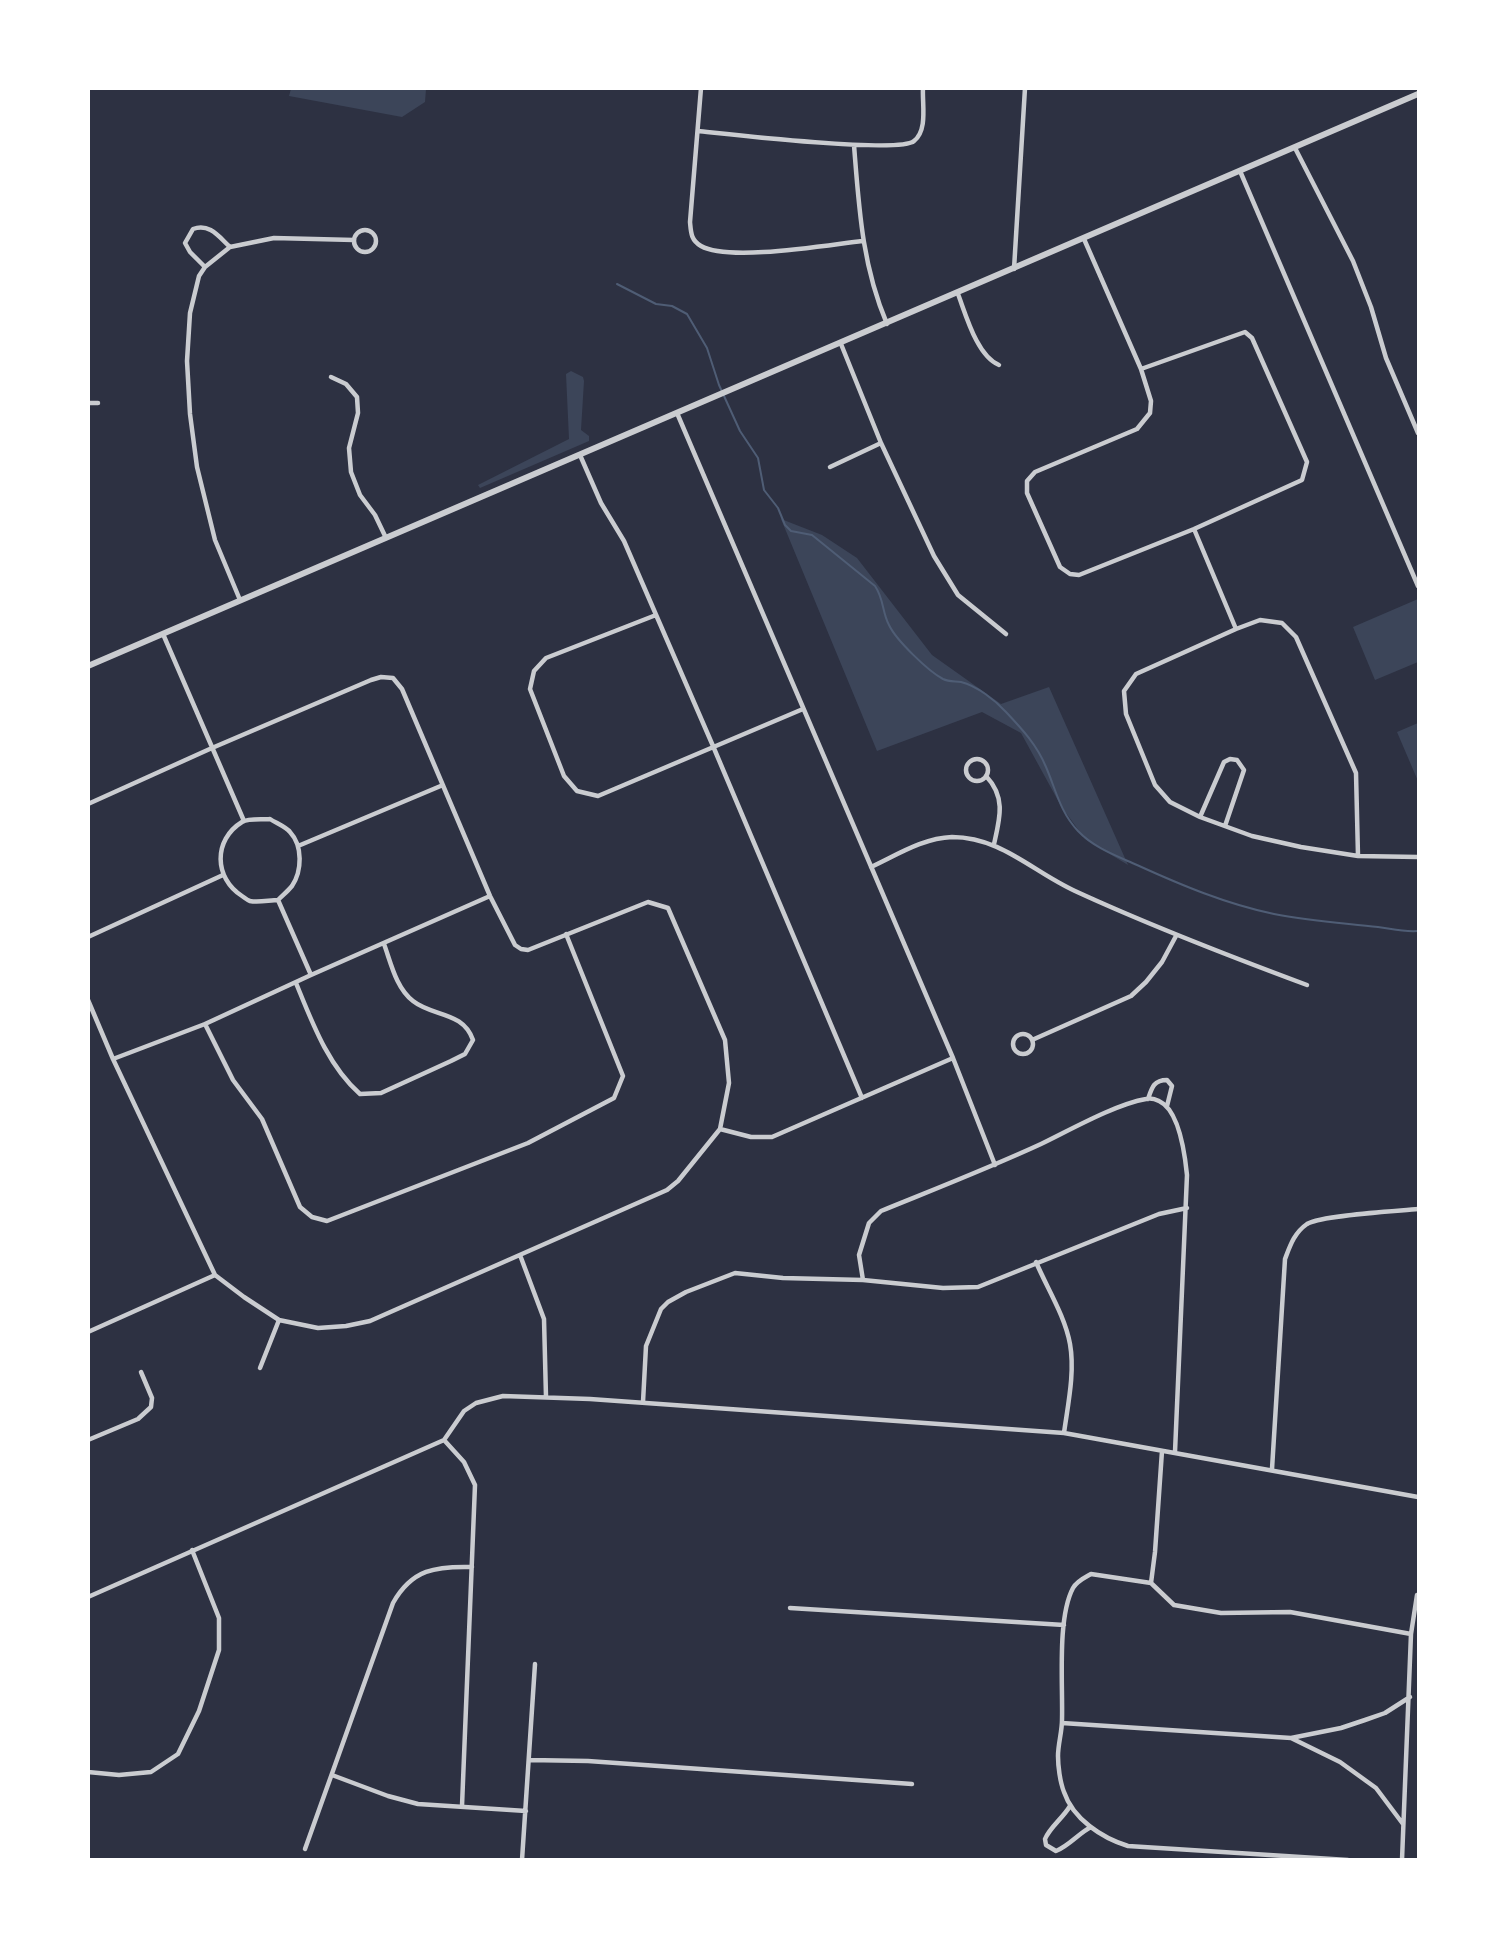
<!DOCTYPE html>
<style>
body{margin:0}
#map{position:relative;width:1507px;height:1948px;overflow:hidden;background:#2d3142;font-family:"Fira Sans Condensed",sans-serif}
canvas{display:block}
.frame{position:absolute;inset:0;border:90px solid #fff;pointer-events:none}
</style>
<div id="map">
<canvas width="1507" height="1948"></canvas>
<div class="frame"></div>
</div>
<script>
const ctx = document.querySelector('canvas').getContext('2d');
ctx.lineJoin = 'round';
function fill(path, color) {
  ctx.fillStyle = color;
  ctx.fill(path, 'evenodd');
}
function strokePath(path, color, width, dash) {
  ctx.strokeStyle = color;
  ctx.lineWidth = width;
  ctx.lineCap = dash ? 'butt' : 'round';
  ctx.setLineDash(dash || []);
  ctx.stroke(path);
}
fill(new Path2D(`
 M 291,89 L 291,88 L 426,89 L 425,102 L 402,117 L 289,96 Z
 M 571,371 L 583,377 L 584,381 L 581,430 L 589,436 L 589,441 L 480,488 L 478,485 L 569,439 L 566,374 Z
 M 781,519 L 822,535 L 857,558 L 932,655 L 1001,704 L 1049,687 L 1128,865 L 1085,839 L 1061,806 L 1021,733 L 982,712 L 877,751 Z
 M 1418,599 L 1418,662 L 1375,680 L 1353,627 Z
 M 1418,723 L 1418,781 L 1397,732 Z`), '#3c4559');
strokePath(new Path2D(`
 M 617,284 L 656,304 L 672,306 L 687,314 L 707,348 L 719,385 L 740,431 L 758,458 L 764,490 L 778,508 L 785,525 L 791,531 L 812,535 L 875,586 C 884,599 882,612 889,625 C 896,640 928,671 943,679 C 949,682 955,681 961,682 C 977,686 995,700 1006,712 C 1022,729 1037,745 1046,767 C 1056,790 1060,812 1078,831 C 1094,848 1117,856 1137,865 C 1181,885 1226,904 1274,914 C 1309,921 1343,923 1378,927 C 1393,929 1402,932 1418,931`), '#4f5d75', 2);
strokePath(new Path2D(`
 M 701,88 L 690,222 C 691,233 691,240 701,246 C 729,262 827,245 862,241
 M 698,131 C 728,134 899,154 914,141 C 928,130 922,104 923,88
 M 854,145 C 859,208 862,265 887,324
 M 1295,148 L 1353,261 L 1371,307 L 1386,358 L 1418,433
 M 1240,171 L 1418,586
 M354 241a11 11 0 1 1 22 0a11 11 0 1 1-22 0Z
 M 1084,239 L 1141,369 L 1151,401 L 1150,413 L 1137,429 L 1035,472 L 1027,481 L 1027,493 L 1060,567 L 1070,574 L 1079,575 L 1194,529 L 1302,480 L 1307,462 L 1252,338 L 1245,332 L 1141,369
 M 205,267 L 190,252 L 185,243 L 193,229 C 210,223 219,237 230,247
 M 1014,269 L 1025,88
 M 958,294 C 966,315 977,356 999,365
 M 841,344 L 881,443 L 934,556 L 958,595 L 1006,634
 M 331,377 L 346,384 L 357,397 L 358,413 L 349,448 L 351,472 L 360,495 L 375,515 L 386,538
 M 88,403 L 98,403
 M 677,413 L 953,1058 L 995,1165
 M 580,455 L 601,503 L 624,541 L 713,746 L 862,1098
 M 830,467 L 881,443
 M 1194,529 L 1236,629
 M 240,600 L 215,540 L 197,467 L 190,414 L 187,361 L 190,313 L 199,276 L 205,267 L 230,247 L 274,238 L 354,240
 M 656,615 L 546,658 L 534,671 L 530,689 L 564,776 L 577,791 L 598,796 L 803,709
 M 163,634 L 244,821
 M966 770a11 11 0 1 1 22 0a11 11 0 1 1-22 0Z
 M 986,776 C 1006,797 1000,818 994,844
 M 88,804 L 212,748 L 371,680 L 381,677 L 393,678 L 402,689 L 490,896 L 515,945 L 521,949 L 528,950 L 648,902 L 668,908 L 725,1040 L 729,1083 L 720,1129 L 678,1181 L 667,1190 L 370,1321 L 346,1326 L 318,1328 L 279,1320 L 244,1297 L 215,1275 L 113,1059 L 88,1000
 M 1200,817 L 1224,762 L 1230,759 L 1237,760 L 1244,770 L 1225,826
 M 270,819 C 276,823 286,827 290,832 C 303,846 302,871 292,886 C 288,891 283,895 278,900 C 270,900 258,903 250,901 C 247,900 245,898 242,896 C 214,878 213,840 242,822 C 249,818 262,820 270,819 Z
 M 298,846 L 443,785
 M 1358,856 L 1356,773 L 1296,637 L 1282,623 L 1260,620 L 1236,629 L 1136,674 L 1124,691 L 1126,714 L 1155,785 L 1170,802 L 1200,817 L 1252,836 L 1301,847 L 1358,856 L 1418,857
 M 871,867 C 897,855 923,838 952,837 C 1001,837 1033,872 1075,891 C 1151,926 1229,956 1307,985
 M 278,900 L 311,975
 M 88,937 L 223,875
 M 296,983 C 312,1022 328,1066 360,1094 L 381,1093 L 451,1061 L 465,1054 L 473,1040 C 463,1011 433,1017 413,1001 C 396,988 391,963 384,944
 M 205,1024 L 233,1080 L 262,1119 L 300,1207 L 312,1217 L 327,1221 L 528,1143 L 614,1098 L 623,1076 L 566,934
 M1013 1044a10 10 0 1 1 20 0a10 10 0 1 1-20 0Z
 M 1032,1040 L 1131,996 L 1146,982 L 1162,962 L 1176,936
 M 113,1059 L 205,1024 L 311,975 L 490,896
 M 1148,1099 C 1152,1087 1154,1080 1167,1080 L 1172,1086 L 1167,1106
 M 720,1129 L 751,1137 L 772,1137 L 953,1058
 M 520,1255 L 544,1319 L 546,1397
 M 1036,1262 C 1047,1288 1065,1316 1070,1344 C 1075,1372 1068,1404 1064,1433
 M 863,1280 L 859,1255 L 869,1223 L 881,1211 C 935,1189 989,1168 1041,1144 C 1070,1130 1116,1104 1146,1099 C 1150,1098 1155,1099 1159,1101 C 1179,1110 1185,1155 1187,1175 L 1175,1452
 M 88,1332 L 215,1275
 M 260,1368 L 279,1320
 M 643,1402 L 646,1346 L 661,1309 L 668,1302 L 686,1292 L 735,1273 L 783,1278 L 863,1280 L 943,1288 L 978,1287 L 1159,1214 L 1187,1208
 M 88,1440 L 138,1419 L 151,1407 L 152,1398 L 141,1372
 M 444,1440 L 464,1462 L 475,1485 L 462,1806
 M 1272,1469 L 1285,1259 C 1290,1246 1294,1233 1307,1224 C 1321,1215 1398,1211 1418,1209
 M 1151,1583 L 1155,1552 L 1162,1451
 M 88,1597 L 444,1440 L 464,1411 L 476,1403 L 503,1396 L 590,1399 L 1064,1433 L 1418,1497
 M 790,1608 L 1064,1625
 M 1062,1723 L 1291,1738 L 1341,1728 L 1365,1720 L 1385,1713 L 1410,1697
 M 1291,1738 L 1340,1762 L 1376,1788 L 1403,1824
 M 529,1760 L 588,1761 L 912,1784
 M 88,1772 L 119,1775 L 151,1772 L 178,1754 L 199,1711 L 219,1650 L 219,1618 L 192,1550
 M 332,1775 L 388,1796 L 418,1804 L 526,1811
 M 1070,1806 C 1063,1818 1050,1827 1045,1839 L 1046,1845 L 1056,1851 C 1069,1846 1079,1833 1091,1827
 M 305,1849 L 393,1603 C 412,1569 436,1566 472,1567
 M 522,1860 L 535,1664
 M 1348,1860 L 1128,1846 C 1102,1838 1073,1819 1064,1792 C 1060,1782 1058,1766 1058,1756 C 1058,1744 1062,1732 1062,1720 C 1063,1684 1057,1618 1073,1588 C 1077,1581 1084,1578 1091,1574 L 1151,1583 L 1174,1605 L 1221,1613 L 1290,1612 L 1411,1634
 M 1402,1860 L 1411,1634 L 1417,1595`), '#caccd0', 4.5);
strokePath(new Path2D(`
 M 88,666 L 1418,94`), '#caccd0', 6);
</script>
